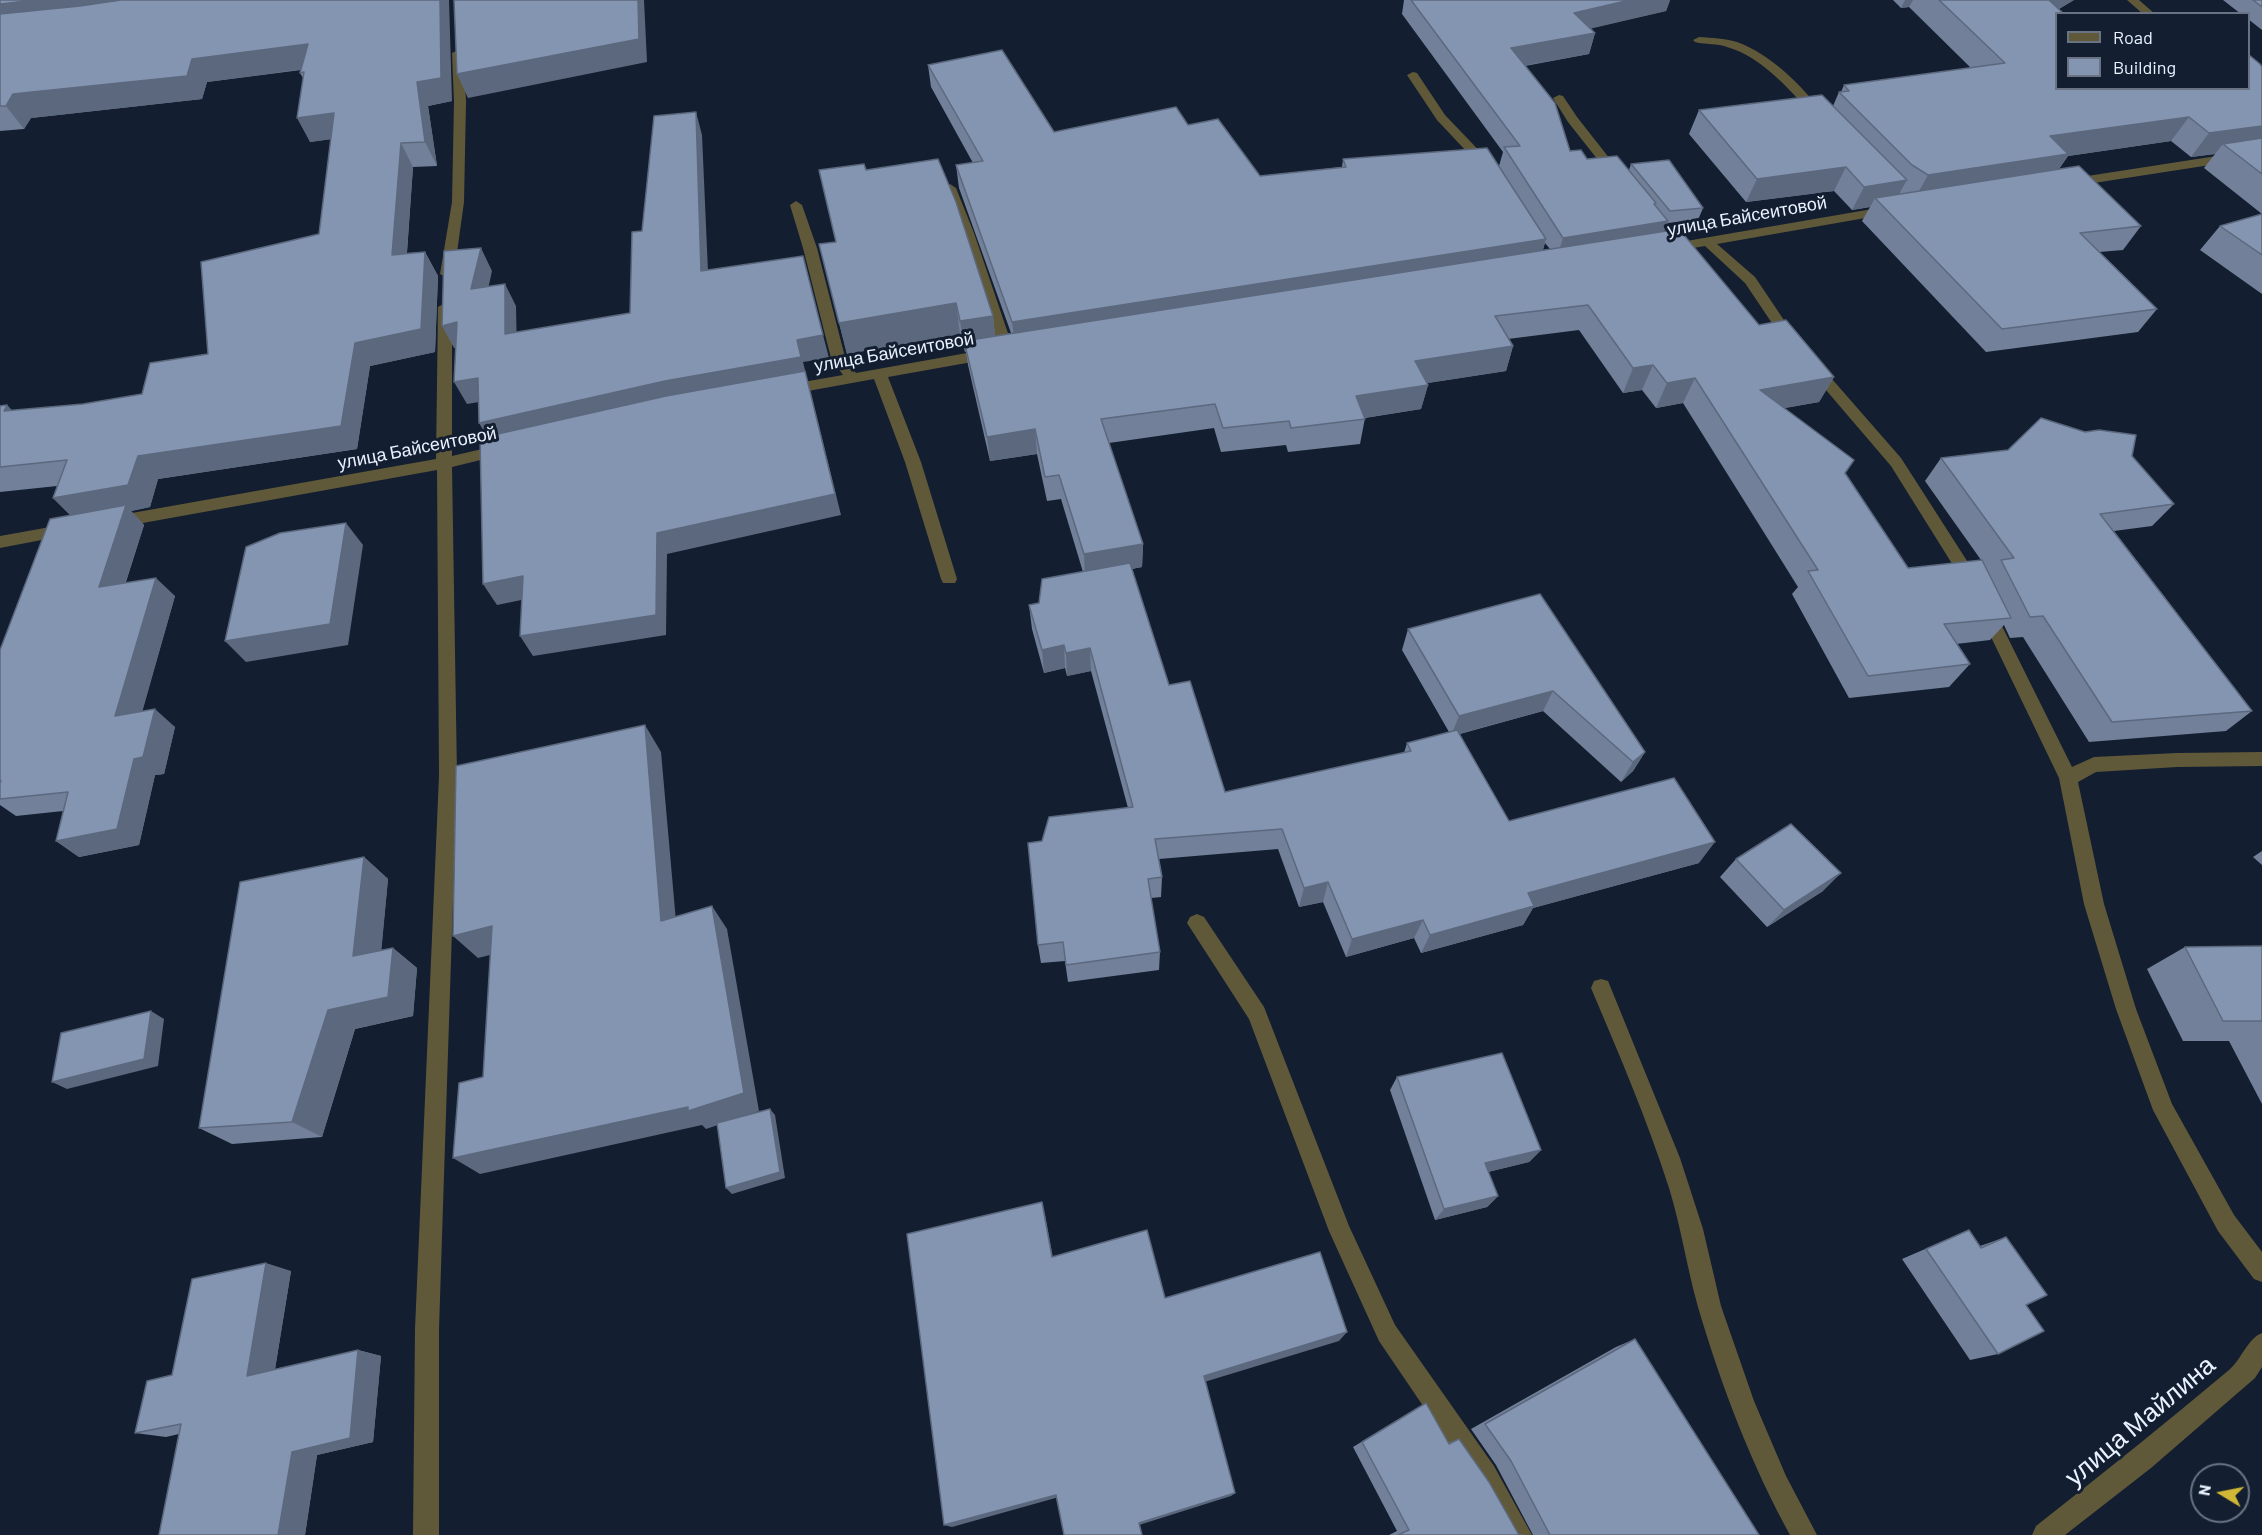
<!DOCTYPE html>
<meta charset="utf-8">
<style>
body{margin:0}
#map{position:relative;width:2262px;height:1535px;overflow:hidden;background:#131e30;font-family:Barlow,sans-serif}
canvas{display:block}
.legend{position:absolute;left:2055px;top:12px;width:195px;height:78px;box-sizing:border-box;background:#131e30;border:2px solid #697383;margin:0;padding:8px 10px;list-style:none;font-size:18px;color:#eaf2ff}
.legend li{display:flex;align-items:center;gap:12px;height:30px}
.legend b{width:30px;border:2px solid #697383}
.north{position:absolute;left:2190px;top:1463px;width:60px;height:60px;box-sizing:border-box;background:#131e30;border:2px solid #697383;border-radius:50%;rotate:280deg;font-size:16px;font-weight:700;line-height:24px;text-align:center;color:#eaf2ff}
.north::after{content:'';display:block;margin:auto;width:21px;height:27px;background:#d1b736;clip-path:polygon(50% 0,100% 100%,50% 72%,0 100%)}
</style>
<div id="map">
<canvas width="2262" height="1535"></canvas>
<ul class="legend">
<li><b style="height:8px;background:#605939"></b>Road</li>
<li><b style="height:16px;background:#8495b2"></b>Building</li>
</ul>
<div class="north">N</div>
</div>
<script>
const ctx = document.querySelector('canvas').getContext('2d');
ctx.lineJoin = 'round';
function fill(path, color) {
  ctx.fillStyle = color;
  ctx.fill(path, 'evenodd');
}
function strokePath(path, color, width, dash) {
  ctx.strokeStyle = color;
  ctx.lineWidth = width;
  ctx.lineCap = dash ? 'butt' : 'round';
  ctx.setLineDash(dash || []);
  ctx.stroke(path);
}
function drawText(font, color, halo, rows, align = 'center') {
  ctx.font = font + ' Barlow,sans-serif';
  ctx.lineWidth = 6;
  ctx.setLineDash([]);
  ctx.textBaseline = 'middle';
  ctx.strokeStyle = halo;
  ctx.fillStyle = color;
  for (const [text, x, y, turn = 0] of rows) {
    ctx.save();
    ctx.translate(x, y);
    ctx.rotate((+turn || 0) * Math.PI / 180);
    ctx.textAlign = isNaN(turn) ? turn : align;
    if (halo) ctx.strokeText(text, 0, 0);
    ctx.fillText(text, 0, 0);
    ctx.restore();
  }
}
fill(new Path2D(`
 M 2127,0 L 2139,0 L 2155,14 L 2143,14 Z
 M 1699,37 C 1712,38 1724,38 1737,42 C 1771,54 1802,86 1824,114 L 1822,116 L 1814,116 C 1790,91 1763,57 1727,47 C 1717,43 1706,45 1695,42 L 1693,40 Z
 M 458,50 L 464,53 L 466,102 L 464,202 L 454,274 L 447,278 L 440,274 L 452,202 L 454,102 L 452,53 Z
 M 1413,72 L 1417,73 L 1445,115 L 1491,163 L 1491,169 L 1483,169 L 1437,120 L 1407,75 Z
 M 1559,95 L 1563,96 L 1577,117 L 1621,173 L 1623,176 L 1621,179 L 1613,179 L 1568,122 L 1553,98 Z
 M 2262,149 L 2262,157 L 2068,187 L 2062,183 L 2068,179 Z
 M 950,184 L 956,188 L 974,233 L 1014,351 L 1012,354 L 1002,354 L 1000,351 L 962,233 L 944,188 Z
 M 796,201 L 802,205 L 817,248 L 845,357 L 856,373 L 989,349 L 996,354 L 989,359 L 888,377 L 921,462 L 957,579 L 955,583 L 943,583 L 941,579 L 905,462 L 874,379 L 786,395 L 779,390 L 786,385 L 843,375 L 831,358 L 803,248 L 790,205 Z
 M 1890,206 L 1894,207 L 1896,210 L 1894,213 L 1717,244 L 1755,277 L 1798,341 L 1791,346 L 1786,344 L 1745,283 L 1705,246 L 1669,252 L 1662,248 L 1669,244 Z
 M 445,303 L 452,307 L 452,456 L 504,444 L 511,449 L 509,453 L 452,467 L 457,776 L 439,1329 L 439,1535 L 413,1535 L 415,1329 L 439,776 L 437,470 L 115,528 L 109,526 L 107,522 L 109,518 L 115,516 L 436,459 L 438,307 Z
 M 1813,361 L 1818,363 L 1901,458 L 1978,578 L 1980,582 L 1978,586 L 1966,586 L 1891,466 L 1808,369 L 1806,366 Z
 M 67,524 L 73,526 L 75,530 L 73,534 L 0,548 L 0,536 Z
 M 1987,606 L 1993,608 L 1995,612 L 2072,767 L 2094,757 L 2177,753 L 2262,752 L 2262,766 L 2177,767 L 2096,772 L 2078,782 L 2104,904 L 2136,1009 L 2172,1104 L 2234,1215 L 2262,1252 L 2262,1282 L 2254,1279 L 2218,1231 L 2153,1110 L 2116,1009 L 2084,904 L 2059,778 L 1979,612 L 1981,608 Z
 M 1197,914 L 1204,917 L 1264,1007 L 1349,1226 L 1395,1325 L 1494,1466 L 1532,1535 L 1505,1535 L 1476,1484 L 1379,1341 L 1329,1231 L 1249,1019 L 1187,923 L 1190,917 Z
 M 1601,979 L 1608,981 L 1680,1158 L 1703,1229 L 1721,1306 L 1754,1401 L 1786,1476 L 1817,1535 L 1790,1535 C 1751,1464 1721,1385 1698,1307 C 1687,1268 1681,1227 1669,1188 C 1647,1119 1619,1054 1591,988 L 1594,981 Z
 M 2262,1333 L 2262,1367 L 2255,1378 L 2151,1468 L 2065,1535 L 2032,1535 L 2036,1526 C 2101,1475 2166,1423 2229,1370 C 2242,1359 2247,1339 2262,1333 Z`), '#605939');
fill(new Path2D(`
 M 0,0 L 452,101 L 428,106 L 437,166 L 413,167 L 407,253 L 425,252 L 438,276 L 435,352 L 370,366 L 357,449 L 158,479 L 150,507 L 131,511 L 144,525 L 126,582 L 175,596 L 142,711 L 175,727 L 164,774 L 155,775 L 139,845 L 79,857 L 56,841 L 63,811 L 16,816 L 0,805 L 0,650 L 70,515 L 53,498 L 57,486 L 0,492 L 0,406 L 7,405 L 12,411 L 83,404 L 142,394 L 208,354 L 319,234 L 331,139 L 310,142 L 303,78 L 300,73 L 301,70 L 207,82 L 202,99 L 31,118 L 24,129 L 0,131 Z
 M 1404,0 L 1670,0 L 1666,11 L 1591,28 L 1595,33 L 1589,54 L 1525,66 L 1570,151 L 1587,159 L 1629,170 L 1631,164 L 1703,208 L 1698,220 L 1668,223 L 1664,231 L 1759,325 L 1834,377 L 1819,402 L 1784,408 L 1845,474 L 1908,568 L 1981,560 L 1925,481 L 1941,458 L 2132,456 L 2174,504 L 2152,526 L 2114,531 L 2252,711 L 2226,731 L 2089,742 L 2023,637 L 2010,638 L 2004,625 L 1990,640 L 1956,644 L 1970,664 L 1949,687 L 1849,698 L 1792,594 L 1798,587 L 1683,403 L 1656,408 L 1642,390 L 1623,393 L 1579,330 L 1508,339 L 1513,346 L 1506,371 L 1427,383 L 1428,385 L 1421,409 L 1365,418 L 1360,444 L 1288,452 L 1286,445 L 1221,452 L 1214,428 L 1109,443 L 1143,544 L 1142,567 L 1132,569 L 1169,685 L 1225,792 L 1404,753 L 1407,743 L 1449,732 L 1402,650 L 1408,629 L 1540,594 L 1645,752 L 1633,771 L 1621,782 L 1543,711 L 1460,734 L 1509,821 L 1699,863 L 1533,908 L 1523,925 L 1421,953 L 1414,938 L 1346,957 L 1323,902 L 1299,907 L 1278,849 L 1159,859 L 1162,877 L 1161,897 L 1151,898 L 1160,952 L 1159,970 L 1068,982 L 1065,961 L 1041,963 L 1038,945 L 1042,841 L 1128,808 L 1091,671 L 1067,676 L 1065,668 L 1044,673 L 1032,629 L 1029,605 L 1039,603 L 1083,572 L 1061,499 L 1047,501 L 1037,454 L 990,461 L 968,365 L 966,352 L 965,352 L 960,334 L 847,354 L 819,244 L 836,242 L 866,170 L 993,316 L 995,336 L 1011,333 L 959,188 L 956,165 L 973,163 L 931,87 L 928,65 L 1054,132 L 1188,125 L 1260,176 L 1342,167 L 1343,159 L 1499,166 L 1503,152 L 1402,14 ZM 1545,243 L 1550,249 L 1543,250 Z
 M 1893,0 L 2074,0 L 2059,9 L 2056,88 L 2262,67 L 2262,294 L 2200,250 L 2220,226 L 2262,214 L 2204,168 L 2215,154 L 2191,157 L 2171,141 L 2068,156 L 2059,169 L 2141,226 L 2123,250 L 2099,252 L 2157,309 L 2138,332 L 1986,352 L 1862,221 L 1870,207 L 1852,210 L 1834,191 L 1746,202 L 1689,134 L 1699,110 L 1833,106 L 1839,92 L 1841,92 L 1844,85 L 1971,68 L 1909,7 L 1901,8 Z
 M 2223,0 L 2262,0 L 2262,30 L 2248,19 L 2248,14 L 2241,14 Z
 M 2262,851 L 2262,865 L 2253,857 Z
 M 364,857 L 388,879 L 381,950 L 393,948 L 417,968 L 413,1016 L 355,1029 L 322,1137 L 232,1144 L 199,1128 Z
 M 1736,859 L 1823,891 L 1767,927 L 1720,877 Z
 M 2262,946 L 2262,1104 L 2229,1041 L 2183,1041 L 2147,969 L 2185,947 Z
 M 1397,1077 L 1541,1150 L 1529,1162 L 1488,1172 L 1498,1196 L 1487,1207 L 1435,1220 L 1390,1090 Z
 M 1969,1230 L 1980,1246 L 2006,1237 L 1998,1354 L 1970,1360 L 1902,1259 Z
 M 291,1271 L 275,1369 L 358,1350 L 381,1356 L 373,1442 L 317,1455 L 305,1535 L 159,1535 L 179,1434 L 166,1437 L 135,1433 L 172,1375 Z
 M 1635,1339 L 1759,1535 L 1533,1535 L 1496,1465 L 1471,1429 L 1616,1347 Z
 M 1426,1403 L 1448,1443 L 1459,1439 L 1519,1535 L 1523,1535 L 1389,1535 L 1397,1531 L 1353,1447 Z`), '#728099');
fill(new Path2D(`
 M 36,0 L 221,0 L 0,29 L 0,4 Z
 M 440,0 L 449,0 L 452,101 L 428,106 L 437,166 L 425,142 L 417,82 Z
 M 638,0 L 644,0 L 647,62 L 468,98 L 457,74 Z
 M 1630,0 L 1670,0 L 1666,11 L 1568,34 L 1574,13 Z
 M 1905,0 L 1913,0 L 1909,7 L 1901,8 Z
 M 2047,0 L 2074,0 L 2033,23 Z
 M 1595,33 L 1589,54 L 1505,69 L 1511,48 Z
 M 308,44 L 320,67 L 207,82 L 202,99 L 31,118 L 24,129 L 6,106 L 13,94 L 192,59 Z
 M 696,112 L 702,135 L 709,294 L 701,271 Z
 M 334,113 L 347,137 L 310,142 L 297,118 Z
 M 2189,117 L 2171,141 L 2068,156 L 2052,179 L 1914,200 L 1928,175 L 2050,136 Z
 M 2262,126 L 2262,148 L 2223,144 L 2215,154 L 2191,157 L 2209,133 Z
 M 401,143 L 413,167 L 405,278 L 392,255 Z
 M 1846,167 L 1834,191 L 1746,202 L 1757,179 Z
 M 1907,180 L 1894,203 L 1875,198 L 1870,207 L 1852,210 L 1864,187 Z
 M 1668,221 L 1660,243 L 1556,260 L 1563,238 Z
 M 1546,239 L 1539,262 L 1015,344 L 1012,322 Z
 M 481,248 L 492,271 L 483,312 L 471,289 Z
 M 425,252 L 438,276 L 435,352 L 370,366 L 357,449 L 158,479 L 150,507 L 131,511 L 144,525 L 118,605 L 99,587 L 76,520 L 53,498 L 138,456 L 355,343 Z
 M 505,284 L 516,306 L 517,357 L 505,334 Z
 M 956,303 L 960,334 L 847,354 L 839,323 Z
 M 993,316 L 996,347 L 964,341 L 966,352 L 965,352 L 960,321 Z
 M 457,322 L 469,345 L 454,348 L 442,326 Z
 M 823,335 L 829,358 L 803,362 L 841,515 L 667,554 L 666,635 L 533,656 L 520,636 L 657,533 L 492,445 L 479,423 L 797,340 Z
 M 1513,346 L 1506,371 L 1409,386 L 1415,361 Z
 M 1653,365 L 1642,390 L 1623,393 L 1633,368 Z
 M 1834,377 L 1819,402 L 1747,415 L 1760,390 Z
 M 478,378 L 491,400 L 467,404 L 454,382 Z
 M 1695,378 L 1683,403 L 1656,408 L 1667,383 Z
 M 1428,385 L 1421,409 L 1351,420 L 1356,396 Z
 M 7,405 L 30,429 L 4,411 Z
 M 1035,429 L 1037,454 L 990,461 L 987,437 Z
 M 346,523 L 363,545 L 348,645 L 246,662 L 225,641 Z
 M 1143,544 L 1142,567 L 1085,577 L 1084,554 Z
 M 523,576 L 536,597 L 497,605 L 483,584 Z
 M 156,578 L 175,596 L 136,734 L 115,716 Z
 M 1064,645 L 1065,668 L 1044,673 L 1042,650 Z
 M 1090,648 L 1091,671 L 1067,676 L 1066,653 Z
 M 1553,691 L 1543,711 L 1451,736 L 1459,716 Z
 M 155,709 L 175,727 L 164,774 L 155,775 L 139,845 L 79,857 L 56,841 L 134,759 Z
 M 645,725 L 661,752 L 678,944 L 661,921 Z
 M 1645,752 L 1633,771 L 1621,782 L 1633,762 Z
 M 1715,842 L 1699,863 L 1533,908 L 1523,925 L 1421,953 L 1430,935 L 1528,893 Z
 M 364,857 L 388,879 L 379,976 L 353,956 Z
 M 1841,873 L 1823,891 L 1767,927 L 1784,910 Z
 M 1328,882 L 1323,902 L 1299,907 L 1304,888 Z
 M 712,906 L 727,929 L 759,1111 L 706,1129 L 702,1125 L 480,1174 L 453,1158 Z
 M 1423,920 L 1414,938 L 1346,957 L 1352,939 Z
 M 492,926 L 514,949 L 478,958 L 453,936 Z
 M 393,948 L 417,968 L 413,1016 L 355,1029 L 322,1137 L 292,1122 L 328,1010 Z
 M 151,1011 L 164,1019 L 158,1066 L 67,1089 L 52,1082 Z
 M 770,1109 L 775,1115 L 785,1178 L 732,1194 L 726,1188 Z
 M 1541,1150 L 1529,1162 L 1475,1175 L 1485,1163 Z
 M 1498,1196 L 1487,1207 L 1435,1220 L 1444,1209 Z
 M 1042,1202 L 1045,1215 L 1055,1269 L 1052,1257 Z
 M 266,1263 L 291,1271 L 273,1382 L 247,1376 Z
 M 1347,1332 L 1339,1341 L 1201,1383 L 1204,1376 Z
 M 358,1350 L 381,1356 L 373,1442 L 317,1455 L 305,1535 L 278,1535 L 292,1452 Z
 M 1235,1493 L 1231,1496 L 1139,1525 L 1139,1523 Z
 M 1056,1495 L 1059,1497 L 952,1527 L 944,1525 Z`), '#5c687d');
const building = new Path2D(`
 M 0,0 L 36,0 L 0,4 Z
 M 121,0 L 440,0 L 441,78 L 417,82 L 425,142 L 401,143 L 392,255 L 425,252 L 421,329 L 355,343 L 341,426 L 138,456 L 128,485 L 53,498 L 67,460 L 0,467 L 0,406 L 7,405 L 4,411 L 83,404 L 142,394 L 150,363 L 208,354 L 201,262 L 319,234 L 334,113 L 297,118 L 304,72 L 300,73 L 308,44 L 192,59 L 187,76 L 13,94 L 6,106 L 0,106 L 0,14 L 80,6 Z
 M 454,0 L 638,0 L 639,39 L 457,74 Z
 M 1411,0 L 1630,0 L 1574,13 L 1595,33 L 1511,48 L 1555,103 L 1570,151 L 1581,150 L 1587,159 L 1617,156 L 1656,203 L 1654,204 L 1668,221 L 1563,238 L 1504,147 L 1520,146 Z
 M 1939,0 L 2049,0 L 2064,14 L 2056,14 L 2056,88 L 2248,88 L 2249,55 L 2260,64 L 2262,67 L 2262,126 L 2209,133 L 2189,117 L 2050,136 L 2068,154 L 1928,175 L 1912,165 L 1839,92 L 1849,91 L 1844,85 L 2005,63 Z
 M 2253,0 L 2262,0 L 2262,7 Z
 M 1002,50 L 1054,132 L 1176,107 L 1188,125 L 1218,119 L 1260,176 L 1346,167 L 1343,159 L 1487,148 L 1546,239 L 1012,322 L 956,165 L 983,161 L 928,65 Z
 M 1822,95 L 1907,180 L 1864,187 L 1846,167 L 1757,179 L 1699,110 Z
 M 696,112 L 701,271 L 803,256 L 823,335 L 797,340 L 801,357 L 665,381 L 479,423 L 478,378 L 454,382 L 457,322 L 442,326 L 444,251 L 481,248 L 471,289 L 505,284 L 505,334 L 630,313 L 632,232 L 642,231 L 654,116 Z
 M 2262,138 L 2262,174 L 2223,144 Z
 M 938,159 L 956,202 L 993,316 L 960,321 L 956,303 L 839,323 L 819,244 L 836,242 L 819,170 L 864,164 L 866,170 Z
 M 1669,160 L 1703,208 L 1670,211 L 1631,164 Z
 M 2079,166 L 2141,226 L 2080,233 L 2157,309 L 2002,329 L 1875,198 Z
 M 2262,214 L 2262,255 L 2220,226 Z
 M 1679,229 L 1759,325 L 1786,320 L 1834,377 L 1760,390 L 1854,460 L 1845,473 L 1908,568 L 1982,560 L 2011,618 L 1944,624 L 1970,664 L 1868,676 L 1808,571 L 1818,570 L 1695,378 L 1667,383 L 1653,365 L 1633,368 L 1588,305 L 1495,316 L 1513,346 L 1415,361 L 1428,385 L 1356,396 L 1365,419 L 1291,428 L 1289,421 L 1223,428 L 1215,404 L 1101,419 L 1143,544 L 1084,554 L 1059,475 L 1045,477 L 1035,429 L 987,437 L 964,341 Z
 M 805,371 L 835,494 L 657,533 L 656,615 L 520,636 L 523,576 L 483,584 L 480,438 L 666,396 Z
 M 2041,418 L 2085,432 L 2099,430 L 2136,435 L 2132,456 L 2174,504 L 2100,514 L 2252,711 L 2112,722 L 2043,616 L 2030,617 L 2001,560 L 2014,558 L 1941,458 L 2008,450 Z
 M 126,505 L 99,587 L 156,578 L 115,716 L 155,709 L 143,757 L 134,759 L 117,829 L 56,841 L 68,792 L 0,799 L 0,783 L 1,781 L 0,781 L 0,650 L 50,519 Z
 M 346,523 L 330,624 L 225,641 L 246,547 L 280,533 Z
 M 1130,563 L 1169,685 L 1190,681 L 1225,792 L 1411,751 L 1407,743 L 1457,730 L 1509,821 L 1674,778 L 1715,842 L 1528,893 L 1534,906 L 1430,935 L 1423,920 L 1352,939 L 1328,882 L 1304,888 L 1282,829 L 1155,839 L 1162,877 L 1148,879 L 1160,952 L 1066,965 L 1063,942 L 1038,945 L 1028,843 L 1042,841 L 1049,817 L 1133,807 L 1090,648 L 1066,653 L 1064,645 L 1042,650 L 1029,605 L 1039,603 L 1042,579 Z
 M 1540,594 L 1645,752 L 1633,762 L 1553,691 L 1459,716 L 1408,629 Z
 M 645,725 L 661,921 L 712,906 L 744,1093 L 688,1111 L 688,1107 L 453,1158 L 459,1083 L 483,1077 L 492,926 L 453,936 L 456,766 Z
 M 1791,824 L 1841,873 L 1784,910 L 1736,859 Z
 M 364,857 L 353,956 L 393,948 L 388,997 L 328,1010 L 292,1122 L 199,1128 L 240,882 Z
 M 2262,946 L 2262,1021 L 2223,1021 L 2185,947 Z
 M 151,1011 L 144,1059 L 52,1082 L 61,1033 Z
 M 1502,1053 L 1541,1150 L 1485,1163 L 1498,1196 L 1444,1209 L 1397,1077 Z
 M 770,1109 L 780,1172 L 726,1188 L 717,1123 Z
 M 1042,1202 L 1052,1257 L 1147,1230 L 1165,1298 L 1320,1252 L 1347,1332 L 1204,1376 L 1235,1493 L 1139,1523 L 1142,1535 L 1064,1535 L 1056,1495 L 944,1525 L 907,1234 Z
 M 1969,1230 L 1981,1248 L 2006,1237 L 2047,1295 L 2026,1305 L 2044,1331 L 1998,1354 L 1926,1249 Z
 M 266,1263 L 247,1376 L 358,1350 L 350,1438 L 292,1452 L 278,1535 L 159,1535 L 181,1424 L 135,1433 L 147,1381 L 172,1375 L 192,1279 Z
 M 1635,1339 L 1759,1535 L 1550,1535 L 1511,1461 L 1485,1424 Z
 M 1426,1403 L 1449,1444 L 1459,1439 L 1489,1482 L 1519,1535 L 1523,1535 L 1398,1535 L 1409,1530 L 1362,1442 Z`);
fill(building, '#8495b2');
strokePath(building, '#5c687d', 1.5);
drawText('18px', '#eaf2ff', '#131e30', [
 ["улица Байсеитовой",1747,216,-10],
 ["улица Байсеитовой",894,352,-10],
 ["улица Байсеитовой",417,448,-11]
]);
drawText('26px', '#eaf2ff', '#131e30', [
 ["улица Майлина",2140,1421,-40]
]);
</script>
